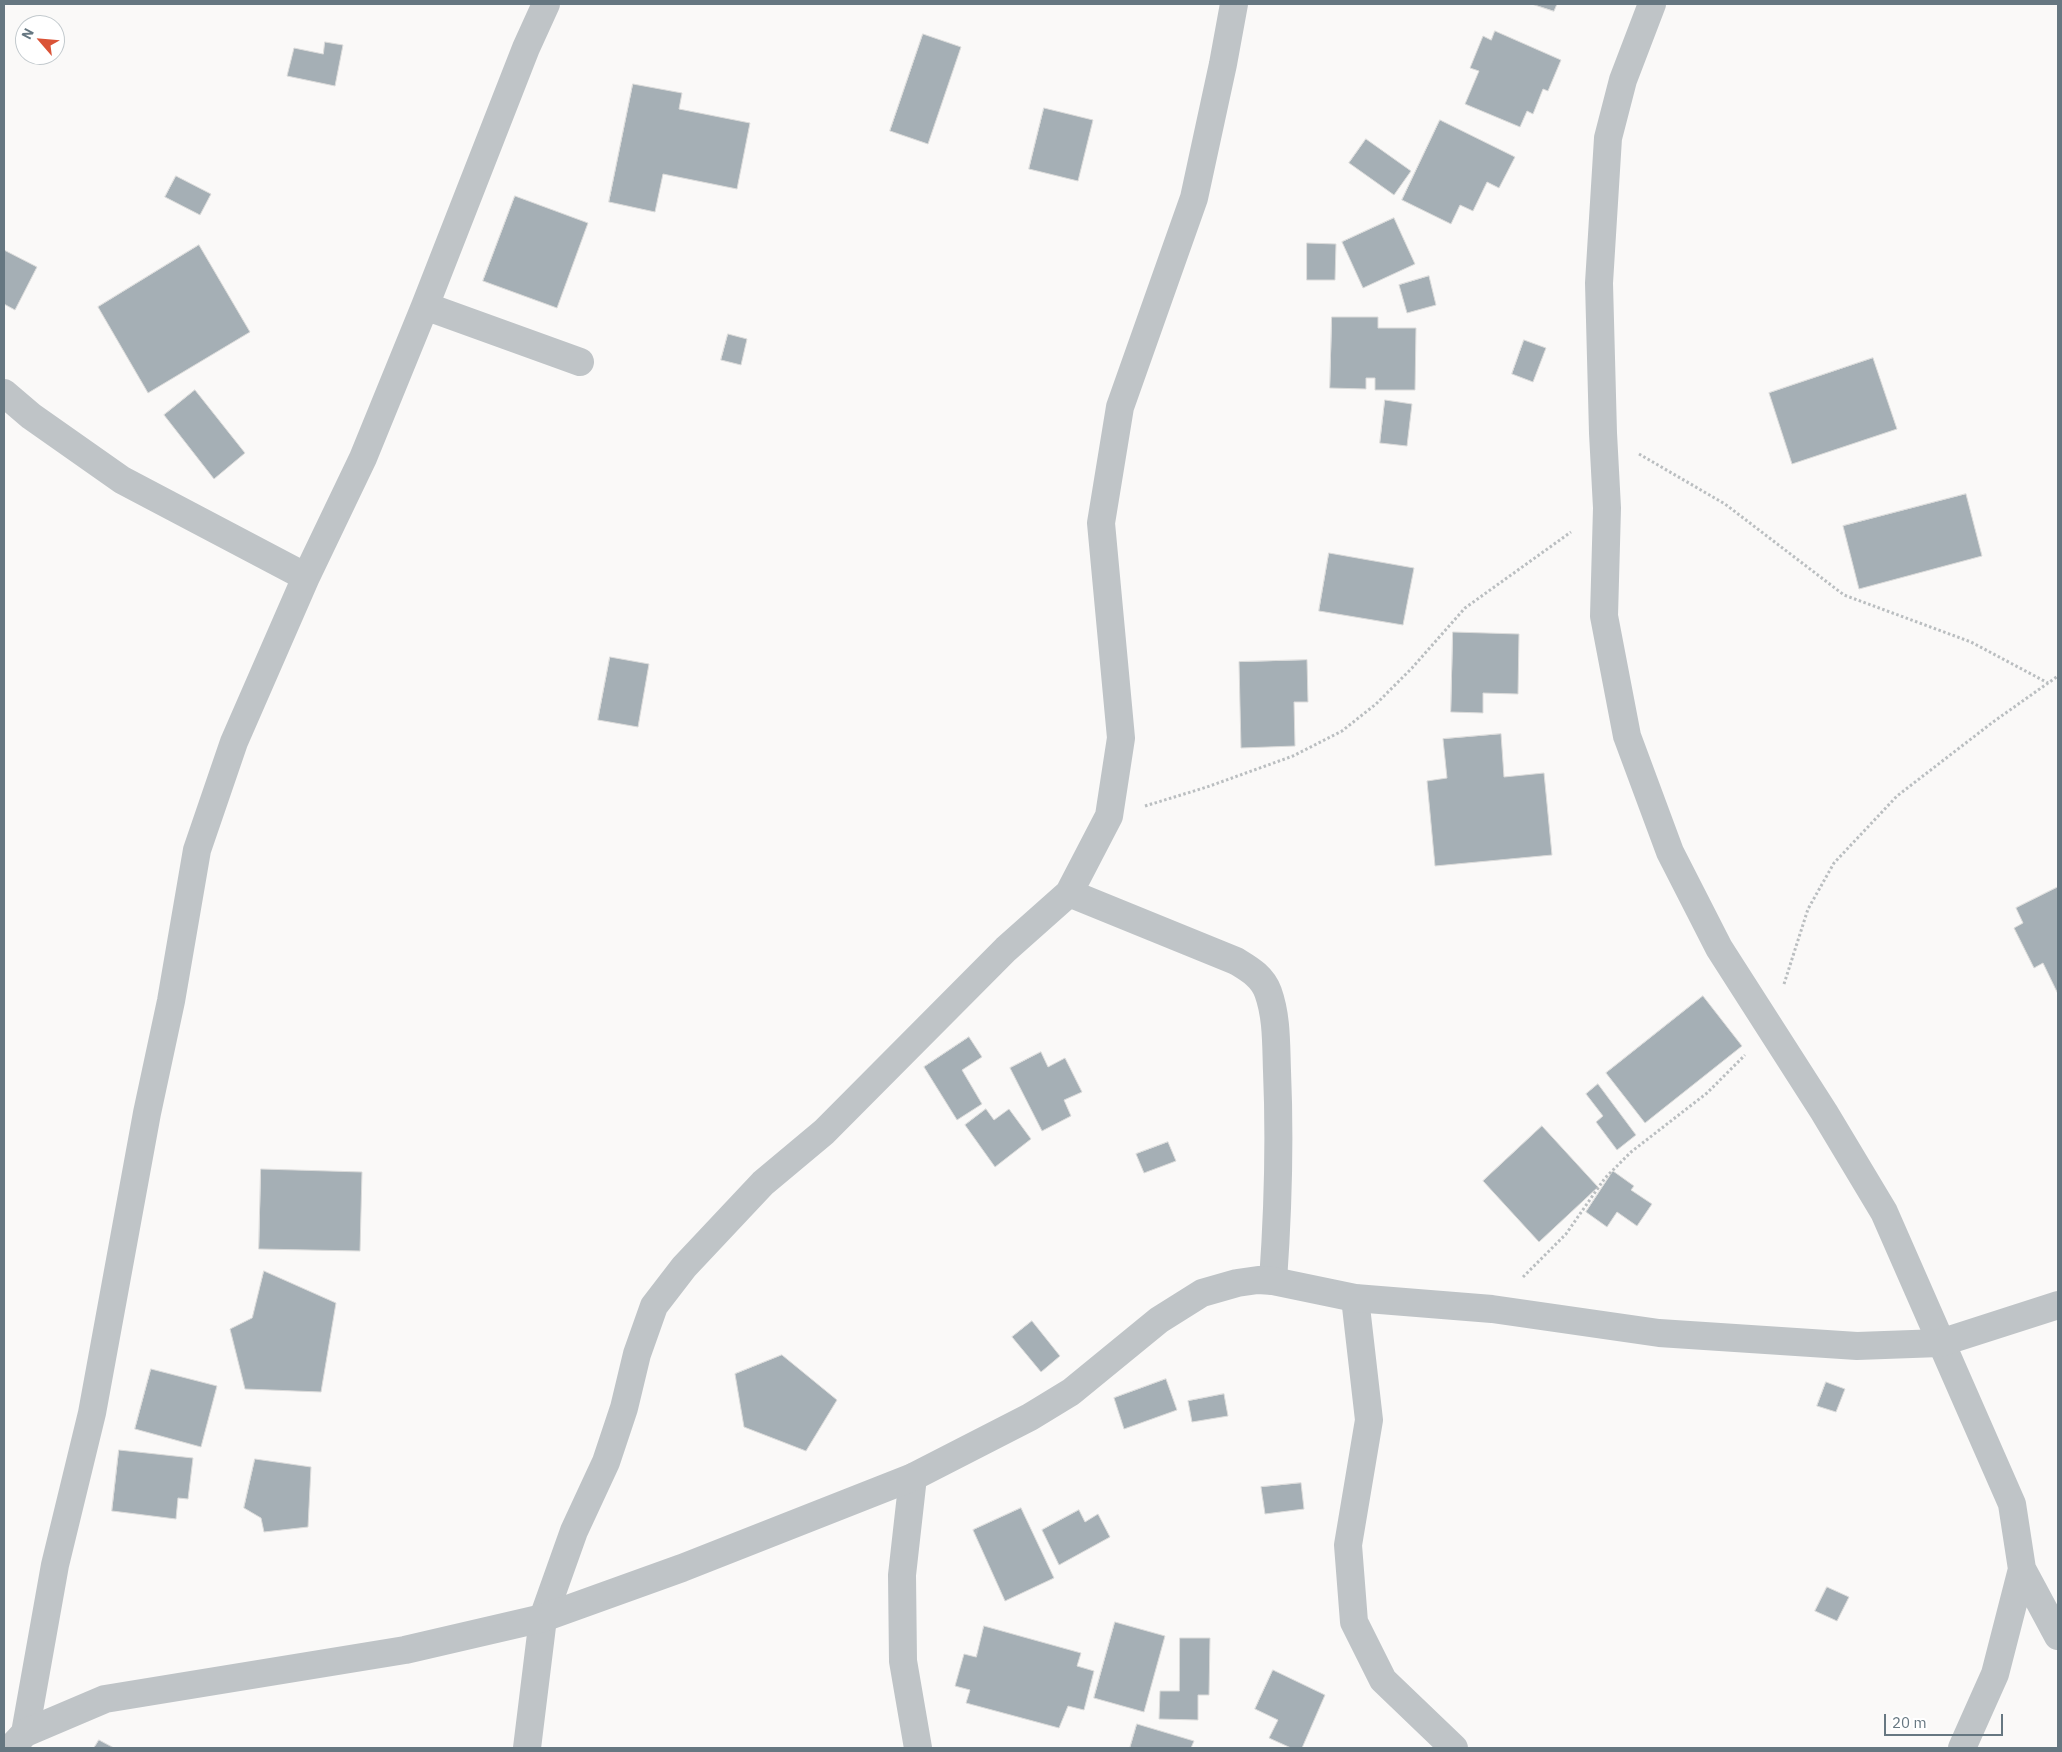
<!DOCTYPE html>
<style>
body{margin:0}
#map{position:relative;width:2062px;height:1752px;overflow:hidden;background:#faf9f8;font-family:"IBM Plex Sans",sans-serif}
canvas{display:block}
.frame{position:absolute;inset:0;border:5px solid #667781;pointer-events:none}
.north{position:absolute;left:15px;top:15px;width:50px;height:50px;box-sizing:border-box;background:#fff;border:1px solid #c2c9cd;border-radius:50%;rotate:297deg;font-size:14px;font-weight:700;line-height:20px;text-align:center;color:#667781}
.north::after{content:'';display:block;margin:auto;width:18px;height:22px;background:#da5337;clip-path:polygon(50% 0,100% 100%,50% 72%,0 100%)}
.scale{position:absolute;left:1884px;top:1714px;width:119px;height:22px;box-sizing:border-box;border:2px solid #667781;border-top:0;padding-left:6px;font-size:15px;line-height:18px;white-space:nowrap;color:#667781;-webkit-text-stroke:4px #fff;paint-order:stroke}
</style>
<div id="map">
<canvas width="2062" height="1752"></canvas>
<div class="frame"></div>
<div class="north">N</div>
<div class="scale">20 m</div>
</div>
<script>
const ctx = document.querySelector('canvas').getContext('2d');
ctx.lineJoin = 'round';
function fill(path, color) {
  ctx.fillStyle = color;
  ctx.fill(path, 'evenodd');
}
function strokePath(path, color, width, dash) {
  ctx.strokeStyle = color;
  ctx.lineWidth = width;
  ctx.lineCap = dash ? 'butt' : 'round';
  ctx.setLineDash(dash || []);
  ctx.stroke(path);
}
const building = new Path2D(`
 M 1532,4 L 1557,4 L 1554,11 Z
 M 1495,31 L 1561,60 L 1548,91 L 1543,89 L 1533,114 L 1527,111 L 1520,127 L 1465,104 L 1479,71 L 1470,68 L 1483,36 L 1491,40 Z
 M 923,34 L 961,47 L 928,144 L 890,131 Z
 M 325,42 L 343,45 L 335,86 L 287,76 L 294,48 L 323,54 Z
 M 633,84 L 682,93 L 679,109 L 750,123 L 737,189 L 663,174 L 655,212 L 609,202 Z
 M 1044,108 L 1093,120 L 1078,181 L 1029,169 Z
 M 1440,120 L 1515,157 L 1499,188 L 1487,182 L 1473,211 L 1460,205 L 1451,224 L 1402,200 Z
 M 1366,139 L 1411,171 L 1394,195 L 1349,163 Z
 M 176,176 L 211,194 L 200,215 L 165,197 Z
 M 515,196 L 588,223 L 557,308 L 483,281 Z
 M 1394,218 L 1415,264 L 1363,288 L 1342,242 Z
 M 1307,243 L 1336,244 L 1335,280 L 1307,280 Z
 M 199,245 L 250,332 L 148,393 L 98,307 Z
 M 4,250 L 37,267 L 15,310 L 4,304 Z
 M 1429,276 L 1436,305 L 1407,313 L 1399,285 Z
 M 1332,317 L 1378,317 L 1378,328 L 1416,328 L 1415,390 L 1375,390 L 1375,378 L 1366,378 L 1366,389 L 1330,388 Z
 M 728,334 L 747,339 L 741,365 L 721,360 Z
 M 1524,340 L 1546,348 L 1533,382 L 1512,374 Z
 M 1873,358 L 1897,429 L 1792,464 L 1769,393 Z
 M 195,390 L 245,453 L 214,479 L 164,415 Z
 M 1385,400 L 1412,404 L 1407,446 L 1380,443 Z
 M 1966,494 L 1982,556 L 1859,589 L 1843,526 Z
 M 1329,553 L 1414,568 L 1403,625 L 1319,611 Z
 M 1453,632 L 1519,634 L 1518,694 L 1483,693 L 1483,713 L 1451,712 Z
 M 610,657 L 649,664 L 638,727 L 598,720 Z
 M 1307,660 L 1308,702 L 1294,702 L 1295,746 L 1241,748 L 1239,662 Z
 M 1501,734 L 1504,777 L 1544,773 L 1552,855 L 1435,866 L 1427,781 L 1447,778 L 1443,739 Z
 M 2058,887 L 2058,994 L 2043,963 L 2034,968 L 2014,928 L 2023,923 L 2016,908 Z
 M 1703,996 L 1742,1046 L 1645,1123 L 1606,1073 Z
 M 969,1037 L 982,1057 L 962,1070 L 982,1104 L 957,1120 L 924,1067 Z
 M 1041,1052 L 1048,1067 L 1065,1058 L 1082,1092 L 1064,1100 L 1071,1116 L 1042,1131 L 1010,1068 Z
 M 1598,1084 L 1636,1135 L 1617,1150 L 1596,1122 L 1603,1116 L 1586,1094 Z
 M 986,1109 L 994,1120 L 1009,1109 L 1031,1139 L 995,1167 L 965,1125 Z
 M 1542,1126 L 1598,1187 L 1539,1242 L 1483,1181 Z
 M 1168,1142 L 1176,1161 L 1144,1173 L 1136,1154 Z
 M 261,1169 L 362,1172 L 360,1251 L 259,1249 Z
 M 1613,1171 L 1634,1186 L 1631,1190 L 1652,1204 L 1637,1226 L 1617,1212 L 1607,1227 L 1586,1212 Z
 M 264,1271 L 336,1303 L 321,1392 L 245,1389 L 230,1329 L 252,1318 Z
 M 1032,1321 L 1060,1356 L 1041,1372 L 1012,1337 Z
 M 782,1355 L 837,1400 L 806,1451 L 744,1427 L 735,1374 Z
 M 151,1369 L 217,1386 L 201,1447 L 135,1429 Z
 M 1166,1379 L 1177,1410 L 1124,1429 L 1114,1398 Z
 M 1826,1382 L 1845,1389 L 1836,1412 L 1817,1406 Z
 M 1224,1394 L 1228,1416 L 1192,1422 L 1188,1401 Z
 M 119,1450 L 193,1458 L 188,1499 L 178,1498 L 176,1519 L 112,1511 Z
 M 255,1459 L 311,1467 L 308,1527 L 264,1532 L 261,1518 L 244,1508 Z
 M 1301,1483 L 1304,1509 L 1265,1514 L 1261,1487 Z
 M 1021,1508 L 1054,1578 L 1005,1601 L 973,1530 Z
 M 1079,1510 L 1085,1522 L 1098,1514 L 1110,1537 L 1059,1565 L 1042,1530 Z
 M 1827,1587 L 1849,1597 L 1837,1621 L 1815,1611 Z
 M 1115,1622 L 1165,1636 L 1144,1712 L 1094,1698 Z
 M 984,1626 L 1081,1653 L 1077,1666 L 1094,1671 L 1084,1710 L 1068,1706 L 1059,1728 L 966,1703 L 970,1690 L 955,1686 L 964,1654 L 976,1657 Z
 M 1180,1638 L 1210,1638 L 1209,1695 L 1198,1695 L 1198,1720 L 1159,1719 L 1160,1691 L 1179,1691 Z
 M 1273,1670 L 1325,1695 L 1302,1748 L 1291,1748 L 1269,1738 L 1278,1720 L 1255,1709 Z
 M 1137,1724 L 1194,1741 L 1191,1748 L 1130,1748 Z
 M 99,1740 L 114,1748 L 94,1748 Z`);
fill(building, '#a5afb5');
strokePath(building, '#dbdbda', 1);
strokePath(new Path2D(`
 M 1639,454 L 1725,504 L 1844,595 L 1971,642 L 2048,683
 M 1145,806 L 1207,787 L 1293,756 L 1342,731 L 1376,704 L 1412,668 L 1465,608 L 1571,532
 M 1784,984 L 1808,909 L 1834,863 L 1897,796 L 1993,722 L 2058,676
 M 1523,1277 L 1566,1234 L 1605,1178 L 1631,1152 L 1707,1093 L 1745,1055`), '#babec0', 3, [2.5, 2.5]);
strokePath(new Path2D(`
 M 1652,4 L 1623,80 L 1608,138 L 1599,283 L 1603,433 L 1607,508 L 1604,616 L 1627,736 L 1670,852 L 1719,948 L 1824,1112 L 1884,1212 L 2012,1504 L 2022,1569 L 1995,1674 L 1962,1748
 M 425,306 L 580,362
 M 4,393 L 31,416 L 122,480 L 306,577
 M 1069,893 L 1236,961 C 1249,969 1262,976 1268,992 C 1277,1017 1276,1044 1277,1071 C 1280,1141 1278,1211 1273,1281
 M 1355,1298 L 1369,1420 L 1348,1545 L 1354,1622 L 1383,1680 L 1454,1748
 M 913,1477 L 902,1575 L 903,1661 L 918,1748
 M 2022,1569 L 2058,1636
 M 25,1733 L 55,1565 L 92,1413 L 147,1113 L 171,1001 L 197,850 L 234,742 L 306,577 L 363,458 L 425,306 L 526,48 L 546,4
 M 527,1748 L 543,1618 L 574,1531 L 606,1462 L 624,1408 L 637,1354 L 654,1306 L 684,1267 L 763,1183 L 824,1132 L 1006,949 L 1069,893 L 1109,816 L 1121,738 L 1101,523 L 1120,407 L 1194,198 L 1223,64 L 1234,4`), '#bfc4c7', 28);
strokePath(new Path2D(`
 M 11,1748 L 25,1733 L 105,1699 L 405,1650 L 543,1618 L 682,1568 L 913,1477 L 1030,1417 L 1071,1392 L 1159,1320 L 1202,1293 L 1237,1283 L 1258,1280 L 1273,1281 L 1355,1298 L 1492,1309 L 1659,1333 L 1857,1346 L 1940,1343 L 2058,1305`), '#bfc4c7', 28);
</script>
